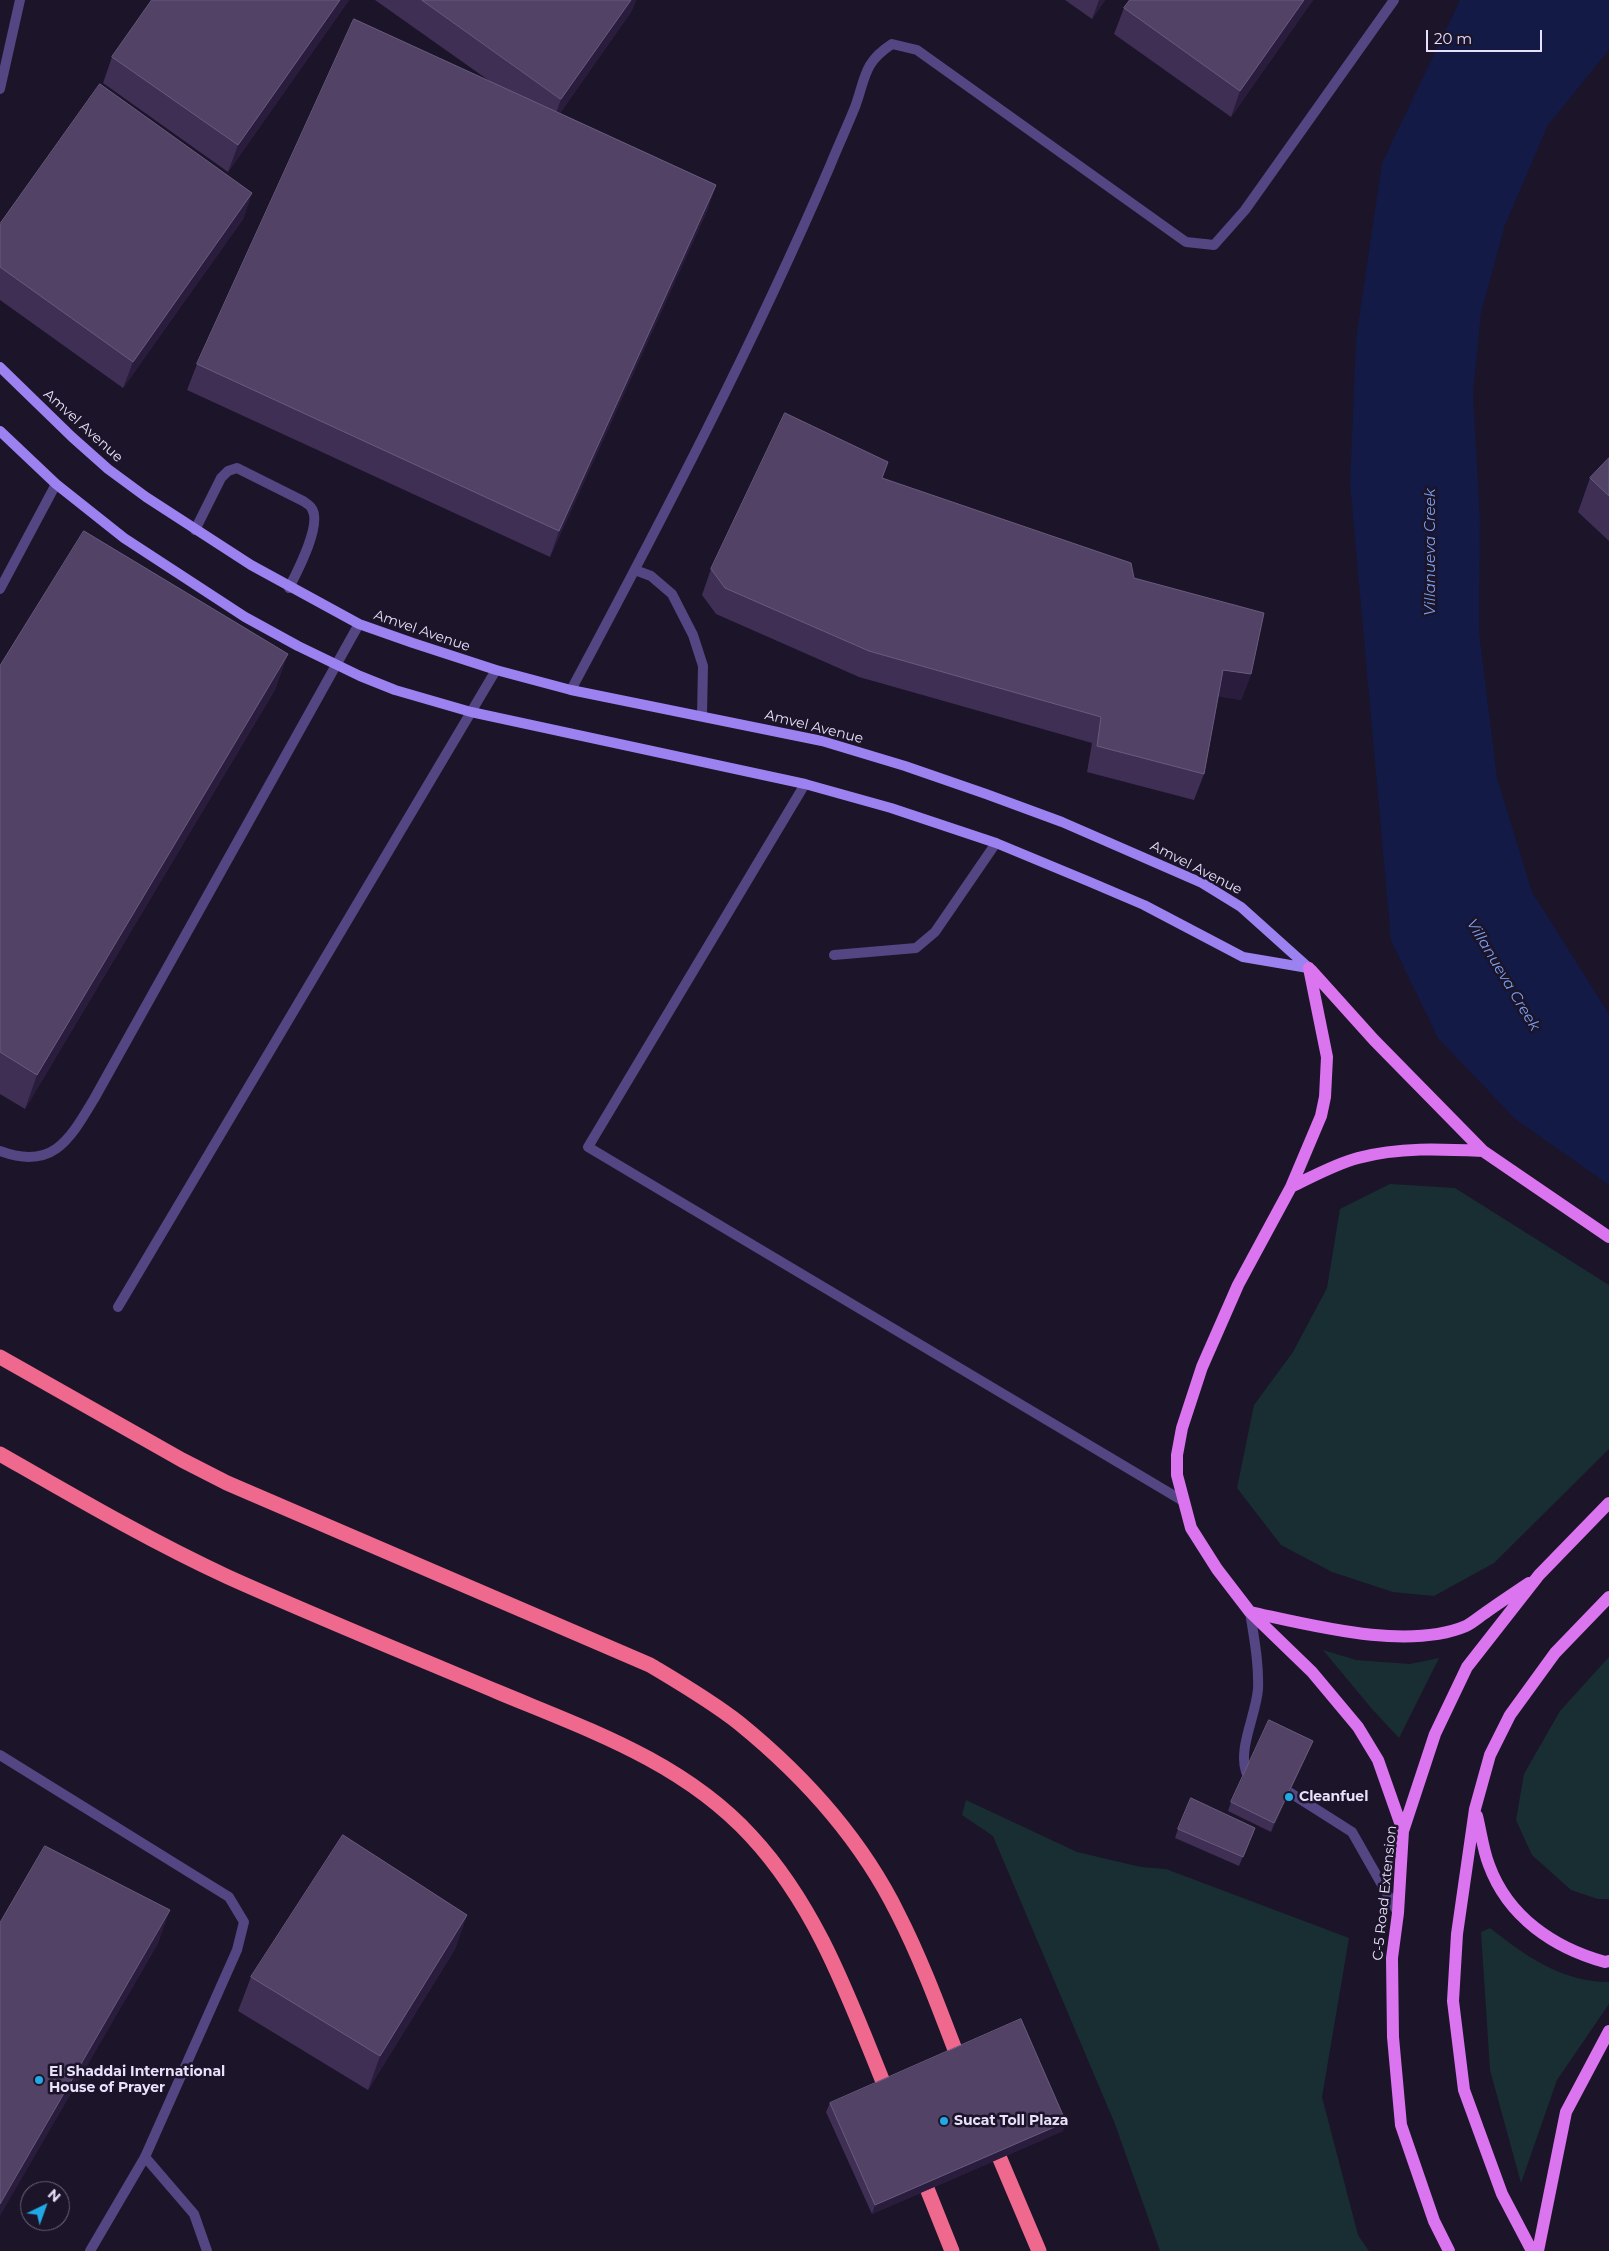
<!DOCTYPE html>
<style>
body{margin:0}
#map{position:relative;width:1609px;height:2251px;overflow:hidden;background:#1c1429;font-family:Montserrat,sans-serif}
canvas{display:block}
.north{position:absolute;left:20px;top:2181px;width:50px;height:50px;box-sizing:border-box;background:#1c1429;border:1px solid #6e667d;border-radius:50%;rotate:42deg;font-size:14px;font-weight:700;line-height:20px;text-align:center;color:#e9e0fb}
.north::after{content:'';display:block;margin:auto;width:18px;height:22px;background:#22a9e5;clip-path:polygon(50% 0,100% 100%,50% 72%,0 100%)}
.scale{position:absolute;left:1426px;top:30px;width:116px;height:22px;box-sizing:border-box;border:2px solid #e9e0fb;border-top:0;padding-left:6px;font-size:15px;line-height:18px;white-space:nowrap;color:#e9e0fb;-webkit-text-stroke:4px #1c1429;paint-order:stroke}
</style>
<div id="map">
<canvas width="1609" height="2251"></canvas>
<div class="north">N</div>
<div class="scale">20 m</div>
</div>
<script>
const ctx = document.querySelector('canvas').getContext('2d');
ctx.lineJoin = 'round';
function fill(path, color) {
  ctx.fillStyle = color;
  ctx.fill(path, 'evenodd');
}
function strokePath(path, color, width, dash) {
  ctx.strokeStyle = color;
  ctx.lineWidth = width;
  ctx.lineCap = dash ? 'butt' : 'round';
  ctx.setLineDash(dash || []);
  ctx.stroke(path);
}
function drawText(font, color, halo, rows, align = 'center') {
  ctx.font = font + ' Montserrat,sans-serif';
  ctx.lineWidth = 5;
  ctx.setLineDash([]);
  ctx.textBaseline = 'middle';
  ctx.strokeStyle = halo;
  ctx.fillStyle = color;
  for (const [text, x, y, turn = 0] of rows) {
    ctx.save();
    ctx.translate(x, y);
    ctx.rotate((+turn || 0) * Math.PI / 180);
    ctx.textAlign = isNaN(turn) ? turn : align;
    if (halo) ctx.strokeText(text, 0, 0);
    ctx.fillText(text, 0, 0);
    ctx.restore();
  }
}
fill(new Path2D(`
 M 1390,1184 L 1455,1188 L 1609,1285 L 1609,1449 L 1494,1563 L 1434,1596 L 1393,1592 L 1332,1572 L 1281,1545 L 1237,1488 L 1254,1405 L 1293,1352 L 1327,1288 L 1340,1209 Z
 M 1323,1650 L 1356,1660 L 1410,1664 L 1439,1658 L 1399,1738 L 1372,1709 Z
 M 1609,1657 L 1609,1899 L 1598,1899 L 1571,1890 L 1532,1855 L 1516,1820 L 1524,1774 L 1560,1711 Z
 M 966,1800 L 1077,1852 L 1141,1867 L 1166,1869 L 1349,1938 L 1322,2097 L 1358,2235 L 1369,2251 L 1160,2251 L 1115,2124 L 993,1836 L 962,1815 Z
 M 1490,1928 C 1526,1956 1561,1982 1609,1982 L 1609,2004 L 1557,2080 L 1521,2183 L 1490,2070 L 1481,1932 Z`), '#182e33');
fill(new Path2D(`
 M 1460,0 L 1609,0 L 1609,50 L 1548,125 L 1505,225 L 1481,313 L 1473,394 L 1480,520 L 1479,631 L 1497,778 L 1532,892 L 1609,1014 L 1609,1185 L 1515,1119 L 1438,1038 L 1391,941 L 1350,483 L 1356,339 L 1382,163 Z`), '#121a45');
strokePath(new Path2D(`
 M 0,89 L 20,0
 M 195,530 L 221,478 L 228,471 L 237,468 L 303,501 C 306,503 311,506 312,509 C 322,525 297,572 289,588
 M 635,570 L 651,576 L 672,594 L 693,635 L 703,666 L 702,715
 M 0,589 L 56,484
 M 571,690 C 663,518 753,345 830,166 C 838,146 847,127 855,107 C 866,77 863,63 892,44 L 917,50 L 1186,242 L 1214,245 L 1245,210 L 1394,0
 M 805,784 L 588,1147 L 1183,1501
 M 834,955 L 916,948 L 935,932 L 996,843
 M 118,1307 L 496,670
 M 1246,1772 C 1238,1748 1256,1715 1258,1689 C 1259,1663 1254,1638 1250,1612
 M 1289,1792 L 1352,1832 L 1398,1913
 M 90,2251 L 145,2157`), '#544583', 10);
strokePath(new Path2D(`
 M 0,1151 C 53,1171 70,1139 94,1099 L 359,624
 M 0,1755 L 229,1897 L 244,1922 L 237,1950 L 145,2157 L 194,2214 L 207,2251`), '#544583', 10);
strokePath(new Path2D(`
 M 0,367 L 72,437 L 108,469 L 146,497 L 251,565 L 359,624 L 413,643 L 496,670 L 571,690 L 822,741 L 905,766 L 986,794 L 1062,822 L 1202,883 L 1241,907 L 1309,968
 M 0,431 L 56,484 L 124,538 L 245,617 L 298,646 L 360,676 L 395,690 L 471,712 L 805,784 L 891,808 L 996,843 L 1090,882 L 1144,905 L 1243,957 L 1308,968`), '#9c82f0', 10);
strokePath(new Path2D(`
 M 1309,968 L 1327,1057 L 1325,1097 L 1321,1116 L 1291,1187 L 1238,1285 L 1202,1367 L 1182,1428 L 1177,1455 L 1177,1475 L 1191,1528 L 1217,1569 L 1250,1612 L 1312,1672 L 1358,1727 L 1378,1760 L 1403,1831
 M 1311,970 L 1374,1040 L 1483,1151 L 1609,1237
 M 1291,1187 C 1312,1177 1335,1164 1358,1158 C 1399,1147 1441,1149 1483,1151
 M 1250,1612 C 1311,1625 1407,1651 1466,1626 C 1472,1623 1479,1617 1485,1613 C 1499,1603 1514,1593 1529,1583
 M 1477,1816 C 1481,1832 1483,1850 1489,1865 C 1508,1917 1554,1948 1605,1962 L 1609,1961
 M 1449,2251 L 1434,2221 L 1401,2125 L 1393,2037 L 1392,1958 L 1398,1913 L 1403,1831 L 1435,1734 L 1467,1667 L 1539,1575 L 1609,1503
 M 1532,2251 L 1502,2194 L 1464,2090 L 1453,2001 L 1457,1934 L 1475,1809 L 1490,1755 L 1510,1715 L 1555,1653 L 1609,1597
 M 1538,2251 L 1566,2112 L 1609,2031`), '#da74ef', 12);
strokePath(new Path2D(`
 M 0,1357 L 182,1460 L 227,1483 L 650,1665 C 680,1683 711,1701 739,1723 C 803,1775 861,1839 898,1914 C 923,1963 942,2016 962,2068
 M 0,1454 C 75,1497 150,1541 228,1577 C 317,1617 408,1654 498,1692 C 589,1730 683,1762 751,1836 C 820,1910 852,2007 890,2099
 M 992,2140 L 1039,2251
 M 920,2171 L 952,2251`), '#ee698d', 15);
fill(new Path2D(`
 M 152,0 L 349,0 L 228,172 L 103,83 L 112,57 Z
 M 375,0 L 636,0 L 631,12 L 560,113 L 716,185 L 707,211 L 550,557 L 187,390 L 197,364 L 491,82 Z
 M 1065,0 L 1105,0 L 1092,19 Z
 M 1130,0 L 1313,0 L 1231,117 L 1114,34 L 1124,8 Z
 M 252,193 L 243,219 L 123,388 L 0,300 L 0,224 Z
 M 1609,458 L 1609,541 L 1578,512 L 1590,478 Z
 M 882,478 L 1251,674 L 1241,700 L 1218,696 L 1204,774 L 1194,800 L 1087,772 L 1092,743 L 859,677 L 716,614 L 702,595 L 711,569 Z
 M 0,666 L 276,688 L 25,1109 L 0,1094 Z
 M 1313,1741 L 1309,1750 L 1271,1832 L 1228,1811 L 1231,1802 Z
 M 1255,1828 L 1239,1866 L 1175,1838 L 1178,1829 Z
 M 467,1915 L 455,1949 L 368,2090 L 238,2011 L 251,1977 Z
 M 830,2103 L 1063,2131 L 872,2214 L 826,2112 Z`), '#3f2f55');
fill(new Path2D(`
 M 340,0 L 349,0 L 228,172 L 238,145 Z
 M 631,0 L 636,0 L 631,12 L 552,125 L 561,99 Z
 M 1099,0 L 1105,0 L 1092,19 Z
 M 1304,0 L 1313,0 L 1231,117 L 1240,91 Z
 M 716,185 L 707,211 L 550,557 L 559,531 Z
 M 252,193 L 243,219 L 123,388 L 133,362 Z
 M 288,654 L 276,688 L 25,1109 L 37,1075 Z
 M 1223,670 L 1251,674 L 1241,700 L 1214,696 Z
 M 1313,1741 L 1309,1750 L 1271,1832 L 1274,1823 Z
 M 1255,1828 L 1252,1837 L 1239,1866 L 1243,1857 Z
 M 170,1910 L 158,1944 L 0,2216 L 0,2204 Z
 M 467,1915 L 455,1949 L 368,2090 L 380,2056 Z
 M 1066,2122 L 1063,2131 L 872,2214 L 875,2205 Z`), '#291c3c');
const building = new Path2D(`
 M 152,0 L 340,0 L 238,145 L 112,57 Z
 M 422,0 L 631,0 L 561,99 Z
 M 1130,0 L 1304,0 L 1240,91 L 1124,8 Z
 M 354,19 L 716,185 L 559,531 L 197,364 Z
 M 100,84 L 252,193 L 133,362 L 0,267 L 0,224 Z
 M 785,413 L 888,462 L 882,478 L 1131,563 L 1134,578 L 1264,613 L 1251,674 L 1223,670 L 1204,774 L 1097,746 L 1101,717 L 869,651 L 725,588 L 711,569 Z
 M 1609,458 L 1609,496 L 1590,478 Z
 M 84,531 L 288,654 L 37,1075 L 0,1052 L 0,666 Z
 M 1269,1720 L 1313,1741 L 1274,1823 L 1231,1802 Z
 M 1191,1798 L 1255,1828 L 1243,1857 L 1178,1829 Z
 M 343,1835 L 467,1915 L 380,2056 L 251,1977 Z
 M 45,1846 L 170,1910 L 0,2204 L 0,1923 Z
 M 1021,2019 L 1066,2122 L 875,2205 L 830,2103 Z`);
fill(building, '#514266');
strokePath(building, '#695b7e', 1);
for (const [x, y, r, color] of [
 [1289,1797,5,"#22a9e5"],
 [39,2080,5,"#22a9e5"],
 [944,2121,5,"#22a9e5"]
]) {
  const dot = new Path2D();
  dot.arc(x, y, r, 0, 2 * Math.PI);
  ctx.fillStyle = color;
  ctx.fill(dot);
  strokePath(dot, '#1c1429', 2);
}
drawText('14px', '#e9e0fb', '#1c1429', [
 ["Amvel Avenue",83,426,42],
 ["Amvel Avenue",422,631,19],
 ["Amvel Avenue",814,727,14],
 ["Amvel Avenue",1196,868,27],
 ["C-5 Road Extension",1385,1893,-84]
]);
drawText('bold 14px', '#e9e0fb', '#1c1429', [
 ["Cleanfuel",1299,1797],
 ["El Shaddai International",49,2072],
 ["House of Prayer",49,2088],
 ["Sucat Toll Plaza",954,2121]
], 'left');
drawText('italic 15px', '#7aa1f0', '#1c1429', [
 ["Villanueva Creek",1431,552,-90],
 ["Villanueva Creek",1503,975,59]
]);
</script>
